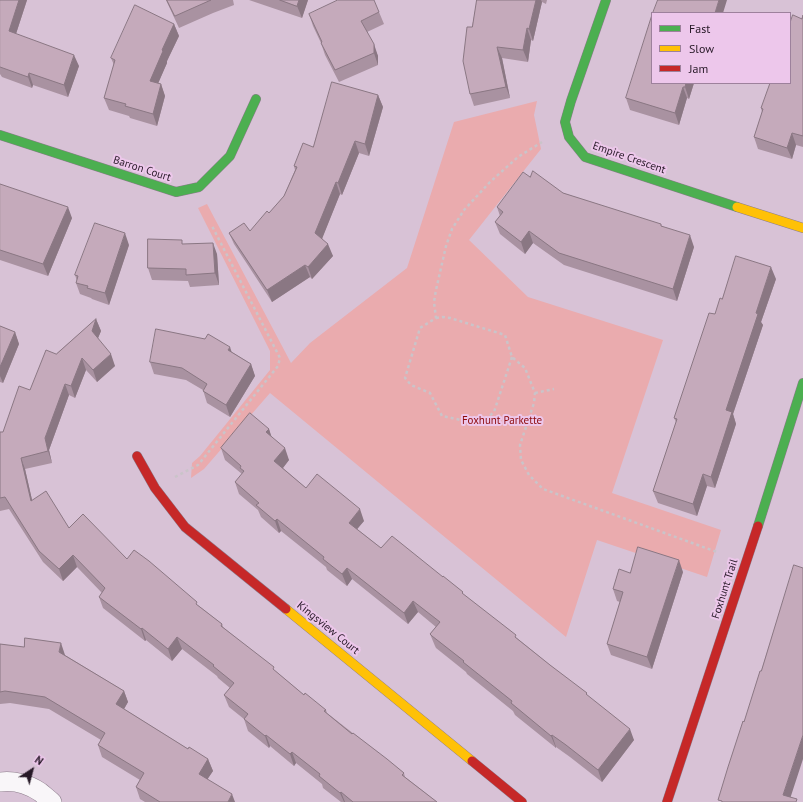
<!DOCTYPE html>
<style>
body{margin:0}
#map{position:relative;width:803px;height:802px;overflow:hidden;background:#d8c2d6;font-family:"PT Sans",sans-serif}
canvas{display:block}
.legend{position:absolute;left:651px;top:12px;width:140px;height:72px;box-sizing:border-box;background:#edc7eb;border:1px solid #9d819c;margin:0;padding:5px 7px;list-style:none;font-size:12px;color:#261826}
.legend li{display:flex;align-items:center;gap:8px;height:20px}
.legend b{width:20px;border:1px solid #9d819c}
.north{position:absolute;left:12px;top:750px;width:40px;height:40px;-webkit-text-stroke:3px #edc7eb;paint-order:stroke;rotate:36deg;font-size:11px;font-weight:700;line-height:16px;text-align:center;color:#261826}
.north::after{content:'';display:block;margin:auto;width:14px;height:18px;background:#261826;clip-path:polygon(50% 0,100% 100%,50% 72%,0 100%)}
</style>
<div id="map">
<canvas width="803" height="802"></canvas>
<ul class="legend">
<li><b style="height:5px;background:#4caf50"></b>Fast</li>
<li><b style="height:5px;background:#ffc107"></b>Slow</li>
<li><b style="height:5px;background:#c62828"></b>Jam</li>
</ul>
<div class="north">N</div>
</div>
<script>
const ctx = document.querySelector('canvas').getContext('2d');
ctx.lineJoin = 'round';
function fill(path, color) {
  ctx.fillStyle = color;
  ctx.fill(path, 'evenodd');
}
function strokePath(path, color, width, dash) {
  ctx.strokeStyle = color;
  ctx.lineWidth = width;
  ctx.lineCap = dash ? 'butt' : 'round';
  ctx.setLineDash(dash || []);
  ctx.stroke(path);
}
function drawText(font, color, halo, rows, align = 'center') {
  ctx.font = font + ' "PT Sans",sans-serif';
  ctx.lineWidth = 4;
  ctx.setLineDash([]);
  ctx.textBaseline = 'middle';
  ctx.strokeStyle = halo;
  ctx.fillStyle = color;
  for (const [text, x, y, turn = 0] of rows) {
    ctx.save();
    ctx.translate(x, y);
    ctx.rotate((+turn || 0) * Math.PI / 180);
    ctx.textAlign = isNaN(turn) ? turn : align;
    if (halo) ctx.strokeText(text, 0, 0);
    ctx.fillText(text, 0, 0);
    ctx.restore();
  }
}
fill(new Path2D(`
 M 537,101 L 534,115 L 541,149 L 469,240 L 528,297 L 663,340 L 612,493 L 721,530 L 707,577 L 597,540 L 566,637 L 270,393 L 204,469 L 191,478 L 192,463 L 200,456 L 270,370 L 270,351 L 198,208 L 207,204 L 291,363 L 310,343 L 407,268 L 454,122 Z`), '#eaabae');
const street = new Path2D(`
 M 0,782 C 13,780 28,784 40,792 C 44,795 48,799 52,802`);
const fast = new Path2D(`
 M 606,0 L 571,101 L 565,122 L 569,137 L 585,157 L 737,207
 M 0,135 L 176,192 L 199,187 L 230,156 L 256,99
 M 758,526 L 803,383`);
const slow = new Path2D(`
 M 737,207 L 803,228
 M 286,609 L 472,761`);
const jam = new Path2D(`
 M 137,456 L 155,488 L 185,527 L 286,609
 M 472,761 L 522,802
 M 667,802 L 758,526`);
strokePath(street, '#8c7c8b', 20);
strokePath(fast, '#8c7c8b', 10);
strokePath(slow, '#8c7c8b', 10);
strokePath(jam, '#8c7c8b', 10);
strokePath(new Path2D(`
 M 436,318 L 442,317 L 450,318 L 505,335 L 512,357 L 525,368 L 535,393 L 534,403 L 520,445 L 521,460 L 529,475 L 543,489 L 717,552
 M 512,357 L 494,412 L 487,418 L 475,423 L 442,416 L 430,393 L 411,385 L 405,378 L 420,328 L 436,318 L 434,302 L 436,290 L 446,246 L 452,229 L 464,210 L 490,182 L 518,157 L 542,142
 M 535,393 L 554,389
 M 175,477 L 198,465 L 278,366 L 280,358 L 212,226`), '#cac4c9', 2.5, [3, 3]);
strokePath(street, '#f9f6f9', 19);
strokePath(fast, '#4caf50', 9);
strokePath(slow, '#ffc107', 9);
strokePath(jam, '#c62828', 9);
fill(new Path2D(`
 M 0,0 L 27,0 L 16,34 L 79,66 L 68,97 L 33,85 L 32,88 L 2,77 L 0,74 Z
 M 166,0 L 233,0 L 234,5 L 213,13 L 179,28 Z
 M 249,0 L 308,0 L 302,18 Z
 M 477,0 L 547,0 L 546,4 L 542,2 L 533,41 L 531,40 L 528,62 L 502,58 L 510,98 L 474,106 L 470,94 L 472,27 Z
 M 379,12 L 384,24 L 367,32 L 378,56 L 378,65 L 339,82 L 325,55 L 321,43 L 313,26 L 309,14 Z
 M 803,15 L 803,147 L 796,145 L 792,159 L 758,149 L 754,137 L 762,112 L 761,108 Z
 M 174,24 L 179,36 L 167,61 L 167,63 L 158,83 L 161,84 L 165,96 L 157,126 L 130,118 L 129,116 L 109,110 L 104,98 L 114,65 L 111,58 Z
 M 652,83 L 694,83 L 689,99 L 687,98 L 679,125 L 630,110 L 626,98 Z
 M 378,95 L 383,107 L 369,156 L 359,153 L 342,195 L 340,194 L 322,238 L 333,256 L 312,279 L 310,277 L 272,302 L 234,244 L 229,233 L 250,231 L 269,213 L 284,196 L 295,170 L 294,166 L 313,147 Z
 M 530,177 L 563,193 L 662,226 L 694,247 L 677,301 L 564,265 L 533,243 L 525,254 L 500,234 L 495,222 L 500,216 L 497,207 Z
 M 0,184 L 72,218 L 48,276 L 0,260 Z
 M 183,244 L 217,254 L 219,285 L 190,287 L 188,281 L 152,280 L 148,268 Z
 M 129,245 L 109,305 L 92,299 L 91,298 L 80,294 L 76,283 L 77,281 L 75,275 Z
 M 776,279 L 761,322 L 763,325 L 733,414 L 736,424 L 715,488 L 707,486 L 697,516 L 658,503 L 653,491 L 676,422 L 674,418 L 722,299 Z
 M 96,319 L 101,331 L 98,338 L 115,366 L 97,382 L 86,370 L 75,398 L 69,395 L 49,450 L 52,463 L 25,469 L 32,500 L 69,528 L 127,559 L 199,606 L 222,624 L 223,627 L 304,695 L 326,710 L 327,713 L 404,773 L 405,777 L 437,802 L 341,802 L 323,788 L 322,784 L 296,763 L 294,766 L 270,746 L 269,748 L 248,731 L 244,719 L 229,707 L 224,695 L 230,688 L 218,678 L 217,676 L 182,649 L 172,661 L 146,640 L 145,641 L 103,608 L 99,597 L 102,593 L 77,567 L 63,581 L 43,562 L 9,509 L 0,511 L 0,432 L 3,432 L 30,390 L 56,354 Z
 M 0,326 L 15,332 L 19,344 L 3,383 L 0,382 Z
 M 232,352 L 251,364 L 255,376 L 230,417 L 207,403 L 203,390 L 186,380 L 154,374 L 150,362 Z
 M 269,429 L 271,437 L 289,460 L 283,468 L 306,488 L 364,521 L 357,529 L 381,548 L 464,595 L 588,696 L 634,740 L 602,782 L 570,757 L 556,747 L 556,748 L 515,715 L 513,711 L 467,674 L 466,672 L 436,648 L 435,646 L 430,634 L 436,627 L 418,612 L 408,624 L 352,579 L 347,586 L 327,570 L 326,567 L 281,531 L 279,533 L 261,517 L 258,510 L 239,494 L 235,482 L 242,474 L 225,460 L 221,448 Z
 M 683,572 L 652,669 L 611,655 L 607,644 L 620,602 L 617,601 L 613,589 L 630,573 Z
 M 0,644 L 65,655 L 124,691 L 128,702 L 124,709 L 188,749 L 208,759 L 213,771 L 207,779 L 235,802 L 145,802 L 140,799 L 136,787 L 140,780 L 102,757 L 98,745 L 101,740 L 49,709 L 10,703 L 0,704 Z`), '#a992a1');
fill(new Path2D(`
 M 19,0 L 27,0 L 13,43 L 9,31 Z
 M 299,0 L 308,0 L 302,18 L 297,6 Z
 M 536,0 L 541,0 L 542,2 L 533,41 L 529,29 Z
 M 719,0 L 727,0 L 723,13 L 715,13 Z
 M 174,24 L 179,36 L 167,61 L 167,63 L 154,93 L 150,81 L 162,50 Z
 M 527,28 L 531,40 L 528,62 L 523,50 Z
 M 374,44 L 378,56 L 378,65 L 374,53 Z
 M 497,47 L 502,58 L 510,98 L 506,87 Z
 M 74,55 L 79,66 L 68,97 L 64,85 Z
 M 29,73 L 33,85 L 32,88 L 28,77 Z
 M 686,83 L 694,83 L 689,99 L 685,87 Z
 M 161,84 L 165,96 L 157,126 L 153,114 Z
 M 683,87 L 687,98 L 679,125 L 675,113 Z
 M 378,95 L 383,107 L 369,156 L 365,144 Z
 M 792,133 L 796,145 L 792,159 L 787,148 Z
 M 355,141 L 359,153 L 342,195 L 338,183 Z
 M 336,182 L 340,194 L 320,244 L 315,233 Z
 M 68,207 L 72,218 L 48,276 L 43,264 Z
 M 529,231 L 533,243 L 525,254 L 521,242 Z
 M 125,233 L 129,245 L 109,305 L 105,293 Z
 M 690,235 L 694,247 L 677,301 L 673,289 Z
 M 213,243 L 217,254 L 219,285 L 215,273 Z
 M 328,244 L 333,256 L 312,279 L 308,267 Z
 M 305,265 L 310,277 L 272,302 L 267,290 Z
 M 771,267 L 776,279 L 761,322 L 763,325 L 733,414 L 736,424 L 715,488 L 711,477 L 726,410 L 756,313 Z
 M 96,319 L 101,331 L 96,343 L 92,331 Z
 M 15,332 L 19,344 L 3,383 L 0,376 L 0,367 Z
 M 230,347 L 234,359 L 228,350 Z
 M 111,354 L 115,366 L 97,382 L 93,370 Z
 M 82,358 L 86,370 L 75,398 L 71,386 Z
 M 251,364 L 255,376 L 230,417 L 226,405 Z
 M 65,384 L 69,395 L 49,450 L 52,463 L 48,451 L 45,438 Z
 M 269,429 L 273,441 L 266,432 Z
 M 285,448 L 289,460 L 279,473 L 274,461 Z
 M 21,458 L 25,469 L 35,513 L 31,501 Z
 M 703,474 L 707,486 L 697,516 L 693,504 Z
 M 360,509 L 364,521 L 353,534 L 349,523 Z
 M 277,519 L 281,531 L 279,533 L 275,521 Z
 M 73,555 L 77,567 L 63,581 L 59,569 Z
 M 679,560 L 683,572 L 652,669 L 647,657 Z
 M 347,568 L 352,579 L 347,586 L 342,574 Z
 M 413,601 L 418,612 L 408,624 L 404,613 Z
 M 142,628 L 146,640 L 145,641 L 141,629 Z
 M 177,637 L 182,649 L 172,661 L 168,649 Z
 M 61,643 L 65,655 L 64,664 L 59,652 Z
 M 124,691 L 128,702 L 120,716 L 116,704 Z
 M 630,729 L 634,740 L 602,782 L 598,770 Z
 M 266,735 L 270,746 L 269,748 L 265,736 Z
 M 552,735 L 556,747 L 556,748 L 551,736 Z
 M 803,735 L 803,759 L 789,802 L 783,795 Z
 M 292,752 L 296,763 L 294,766 L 290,754 Z
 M 208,759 L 213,771 L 203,786 L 199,774 Z
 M 341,792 L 345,802 L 344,802 L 340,793 Z
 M 232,794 L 235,802 L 228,802 Z`), '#8a7783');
const building = new Path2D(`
 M 0,0 L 19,0 L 9,31 L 74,55 L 64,85 L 29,73 L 28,77 L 0,67 Z
 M 167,0 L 211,0 L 175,16 Z
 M 280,0 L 299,0 L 297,6 Z
 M 338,0 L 374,0 L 379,12 L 361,21 L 374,44 L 374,53 L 335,70 L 321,43 L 322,42 L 309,14 Z
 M 477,0 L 536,0 L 529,29 L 527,28 L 523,50 L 497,47 L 506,87 L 470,94 L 463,61 L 467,27 L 472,27 Z
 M 658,0 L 719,0 L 715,13 L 653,13 Z
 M 135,5 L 174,24 L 162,50 L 163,51 L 150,81 L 161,84 L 153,114 L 125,106 L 126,104 L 104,98 L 115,60 L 111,58 Z
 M 652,15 L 652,83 L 686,83 L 685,87 L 683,87 L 675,113 L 626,98 Z
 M 793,15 L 802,19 L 803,15 L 803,136 L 792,133 L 787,148 L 754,137 L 763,109 L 761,108 L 770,83 L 790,83 L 790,23 Z
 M 332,82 L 378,95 L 365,144 L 355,141 L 338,183 L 336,182 L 315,233 L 328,244 L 308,267 L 305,265 L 267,290 L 229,233 L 244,223 L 250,231 L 267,211 L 269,213 L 284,196 L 297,167 L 294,166 L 303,143 L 313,147 Z
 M 533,171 L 563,193 L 661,224 L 661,226 L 690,235 L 673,289 L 559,253 L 529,231 L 521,242 L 495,222 L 503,212 L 497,207 L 523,172 L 530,177 Z
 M 0,184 L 68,207 L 43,264 L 0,250 Z
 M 95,223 L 125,233 L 105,293 L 87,288 L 88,286 L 76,283 L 78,276 L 75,275 Z
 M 148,239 L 182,240 L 182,244 L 213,243 L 215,273 L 186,275 L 186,269 L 148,268 Z
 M 736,256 L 771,267 L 756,313 L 758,314 L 726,410 L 732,412 L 711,477 L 703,474 L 693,504 L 653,491 L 677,419 L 674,418 L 709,313 L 715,314 L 720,298 L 722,299 Z
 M 96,319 L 92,331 L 111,354 L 93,370 L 82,358 L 71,386 L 65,384 L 45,438 L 48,451 L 21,458 L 31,501 L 46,491 L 69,528 L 83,514 L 127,559 L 134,550 L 149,561 L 197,602 L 196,604 L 222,624 L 221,626 L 274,667 L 273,669 L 304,695 L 305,693 L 326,710 L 324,711 L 352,734 L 353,733 L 387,759 L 404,773 L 402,775 L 437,802 L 353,802 L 341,792 L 340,793 L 319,776 L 320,774 L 292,752 L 290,754 L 266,735 L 265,736 L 244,719 L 248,714 L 224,695 L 234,683 L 213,666 L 214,665 L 177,637 L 168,649 L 142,628 L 141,629 L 99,597 L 105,588 L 73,555 L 59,569 L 39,551 L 5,497 L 0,498 L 0,432 L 3,432 L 19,386 L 30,390 L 46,350 L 56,354 Z
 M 0,326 L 15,332 L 0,367 Z
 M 156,329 L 205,339 L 208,334 L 230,347 L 228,350 L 251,364 L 226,405 L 203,391 L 207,384 L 182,368 L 150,362 Z
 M 250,413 L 269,429 L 266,432 L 285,448 L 274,461 L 306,488 L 317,474 L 360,509 L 349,523 L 381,548 L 392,536 L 443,577 L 443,576 L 463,592 L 462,593 L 516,635 L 515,637 L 550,665 L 587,693 L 586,694 L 630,729 L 598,770 L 566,745 L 552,735 L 551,736 L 511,703 L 512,701 L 463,662 L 464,661 L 432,636 L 430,634 L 440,622 L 413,601 L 404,613 L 347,568 L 342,574 L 323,559 L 324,557 L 277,519 L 275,521 L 256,505 L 259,503 L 235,482 L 244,471 L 240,468 L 241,466 L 221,448 Z
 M 638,547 L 679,560 L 647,657 L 607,644 L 623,592 L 613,589 L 619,569 L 630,573 Z
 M 794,565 L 803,568 L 803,735 L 783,795 L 797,799 L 796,802 L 722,802 L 722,801 L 718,800 L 728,767 L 743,721 L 744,722 L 760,671 L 761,671 Z
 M 25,638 L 61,643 L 59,652 L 124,691 L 116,704 L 188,749 L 189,747 L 208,759 L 199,774 L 232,794 L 228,802 L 160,802 L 136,787 L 144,773 L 98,745 L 105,733 L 45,697 L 5,691 L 0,692 L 0,644 L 24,647 Z`);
fill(building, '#c5aabb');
strokePath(building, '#8a7783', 1);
drawText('11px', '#261826', '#edc7eb', [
 ["Empire Crescent",629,158,19],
 ["Barron Court",142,169,18],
 ["Foxhunt Trail",725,589,-72],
 ["Kingsview Court",328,628,39]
]);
drawText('11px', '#8c0a0c', '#edc7eb', [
 ["Foxhunt Parkette",502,421]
]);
</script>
